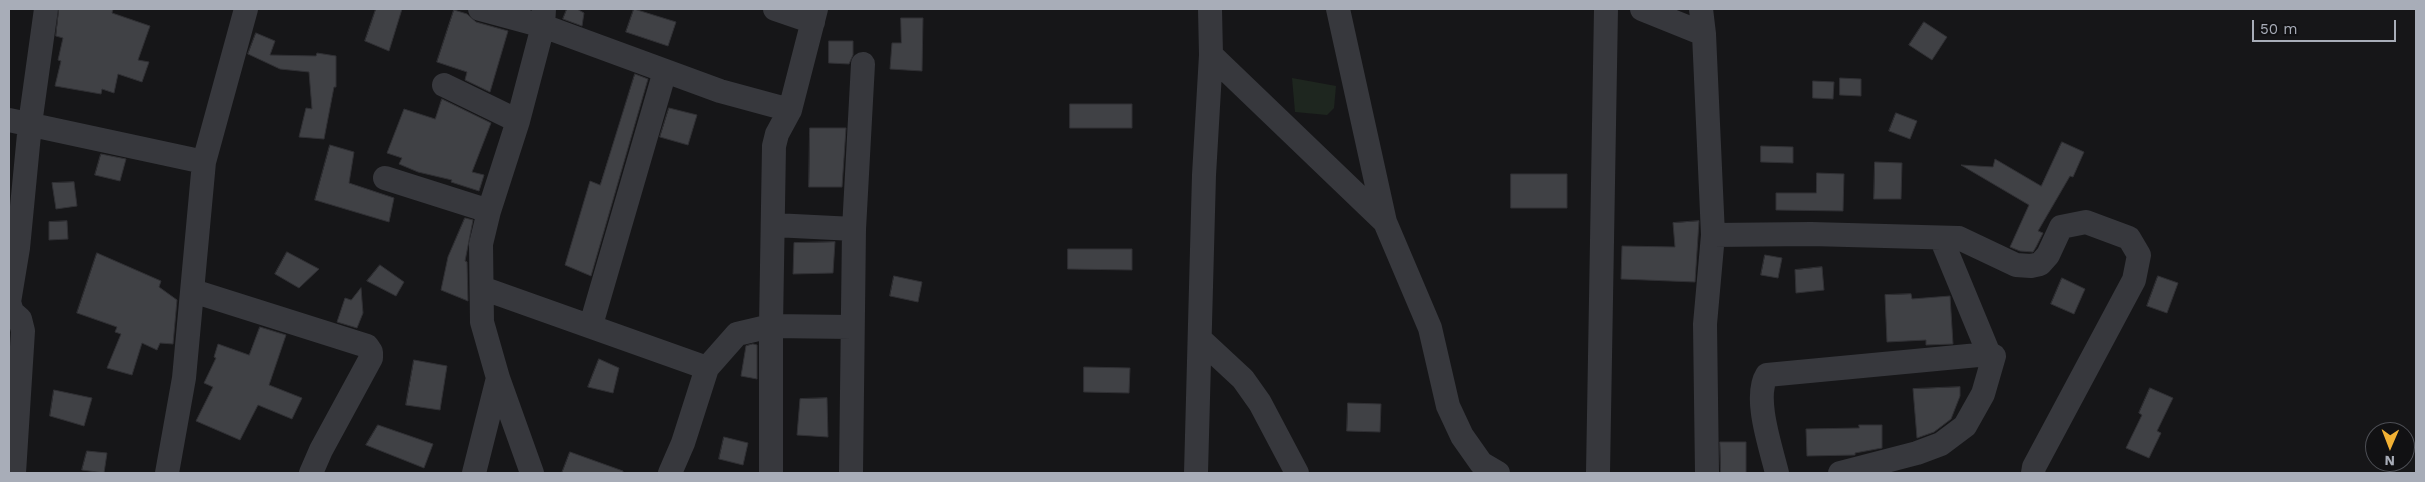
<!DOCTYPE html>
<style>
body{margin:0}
#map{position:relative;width:2425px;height:482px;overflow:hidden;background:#161618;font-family:"Work Sans",sans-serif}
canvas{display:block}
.frame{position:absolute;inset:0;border:10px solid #a8adb8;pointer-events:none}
.north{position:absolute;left:2365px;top:422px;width:50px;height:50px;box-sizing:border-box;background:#111113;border:1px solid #4d4f55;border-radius:50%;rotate:181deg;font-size:14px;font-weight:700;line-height:20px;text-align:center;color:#a8adb8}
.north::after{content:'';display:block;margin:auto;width:18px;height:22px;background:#f2b134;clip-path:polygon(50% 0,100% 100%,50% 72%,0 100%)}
.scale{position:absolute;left:2252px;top:20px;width:144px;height:22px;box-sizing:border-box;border:2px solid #a8adb8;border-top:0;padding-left:6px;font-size:15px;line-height:18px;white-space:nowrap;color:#a8adb8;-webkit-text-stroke:4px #111113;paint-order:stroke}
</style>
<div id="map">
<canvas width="2425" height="482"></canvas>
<div class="frame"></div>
<div class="north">N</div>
<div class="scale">50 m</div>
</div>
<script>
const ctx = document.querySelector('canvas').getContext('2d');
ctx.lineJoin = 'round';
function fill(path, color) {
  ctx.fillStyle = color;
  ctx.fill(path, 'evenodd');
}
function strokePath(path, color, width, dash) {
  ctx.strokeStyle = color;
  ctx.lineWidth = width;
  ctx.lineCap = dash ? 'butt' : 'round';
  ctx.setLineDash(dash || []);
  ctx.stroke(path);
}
fill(new Path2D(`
 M 1292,78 L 1336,86 L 1334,108 L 1327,115 L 1295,112 Z`), '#1e261f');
const building = new Path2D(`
 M 59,9 L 113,9 L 112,13 L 150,26 L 138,60 L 149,62 L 142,82 L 118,74 L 114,93 L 102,89 L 101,94 L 55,86 L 61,61 L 58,60 L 63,38 L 56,36 Z
 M 376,9 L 402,9 L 389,51 L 365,41 Z
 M 567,9 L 577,9 L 584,13 L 582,26 L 563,19 Z
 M 634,9 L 676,22 L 668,46 L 626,32 Z
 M 454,10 L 467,14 L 476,22 L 508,31 L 490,92 L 465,80 L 467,72 L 437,62 Z
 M 901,18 L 923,18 L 922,71 L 890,69 L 892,43 L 901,43 Z
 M 1924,22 L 1947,37 L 1932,60 L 1909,45 Z
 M 256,33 L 275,41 L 270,55 L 316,56 L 317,53 L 336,56 L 336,87 L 334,87 L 324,139 L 299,137 L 306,108 L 312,109 L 309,72 L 280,69 L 248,54 Z
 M 829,41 L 853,41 L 853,55 L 849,64 L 829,63 Z
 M 635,74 L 648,79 L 591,276 L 565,265 L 590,181 L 600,185 Z
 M 1840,78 L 1861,79 L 1861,96 L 1840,95 Z
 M 1813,81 L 1834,82 L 1833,99 L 1813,98 Z
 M 442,99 L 491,123 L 472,172 L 484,175 L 479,191 L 451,182 L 452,180 L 418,172 L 399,164 L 402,158 L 387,153 L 404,109 L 435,119 Z
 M 1070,104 L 1132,104 L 1132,128 L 1070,128 Z
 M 669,108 L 697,115 L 688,145 L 660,137 Z
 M 1896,113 L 1917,121 L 1910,139 L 1889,131 Z
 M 810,128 L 846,128 L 842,187 L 809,187 Z
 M 2062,142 L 2084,152 L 2073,177 L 2070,176 L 2038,231 L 2043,233 L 2036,247 L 2033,252 L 2020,251 L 2010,247 L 2029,205 L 1961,165 L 1993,167 L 1995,159 L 2041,186 Z
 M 330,145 L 354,152 L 349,183 L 394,198 L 389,222 L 315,200 Z
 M 1761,146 L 1793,147 L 1793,163 L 1761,162 Z
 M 101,154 L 126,159 L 120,181 L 95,175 Z
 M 1875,162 L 1902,163 L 1901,199 L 1874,199 Z
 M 1817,173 L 1844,174 L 1843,211 L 1776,210 L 1776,193 L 1816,193 Z
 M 1511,174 L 1567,174 L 1567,208 L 1511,208 Z
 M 74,182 L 77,206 L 56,209 L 52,183 Z
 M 465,218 L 473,220 L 465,261 L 467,262 L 468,301 L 441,290 L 448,257 Z
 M 67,221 L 68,239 L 49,240 L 49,222 Z
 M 1699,221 L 1695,282 L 1621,279 L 1622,246 L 1675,247 L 1673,223 Z
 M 835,242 L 833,273 L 793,274 L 794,243 Z
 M 1068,249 L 1132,249 L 1132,270 L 1068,269 Z
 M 287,252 L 319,269 L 299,288 L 275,274 Z
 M 97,253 L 161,281 L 159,287 L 177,300 L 173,344 L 160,343 L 157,350 L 142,343 L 132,375 L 107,368 L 121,334 L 115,332 L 117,327 L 77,313 Z
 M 1765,255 L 1782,258 L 1778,278 L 1761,275 Z
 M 380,265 L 404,282 L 396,296 L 367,281 Z
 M 1822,267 L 1824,290 L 1796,293 L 1795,270 Z
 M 894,276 L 922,282 L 918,302 L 890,296 Z
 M 2158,276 L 2178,283 L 2167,313 L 2147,306 Z
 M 2062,278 L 2085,289 L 2074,314 L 2051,304 Z
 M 361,288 L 363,313 L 357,328 L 337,322 L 345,298 L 351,300 Z
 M 1911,294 L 1912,299 L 1950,296 L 1953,344 L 1926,345 L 1926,340 L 1887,342 L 1885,295 Z
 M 260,327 L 286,335 L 269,385 L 302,398 L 292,419 L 258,405 L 240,440 L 196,421 L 213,387 L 204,383 L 216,358 L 214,357 L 218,344 L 249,355 Z
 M 753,344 L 757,345 L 757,379 L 741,376 L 746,346 Z
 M 599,359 L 619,368 L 613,393 L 588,387 Z
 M 414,360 L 447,366 L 440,410 L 406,405 Z
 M 1084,367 L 1130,368 L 1129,393 L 1084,392 Z
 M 1960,387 L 1960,396 L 1951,419 L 1934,432 L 1917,438 L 1913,389 Z
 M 2150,388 L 2173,398 L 2157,431 L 2161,433 L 2149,458 L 2126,448 L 2142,415 L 2139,413 Z
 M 54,390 L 92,398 L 84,426 L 50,416 Z
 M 827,398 L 828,437 L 797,435 L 800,399 Z
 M 1348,403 L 1381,404 L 1380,432 L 1347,431 Z
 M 378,425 L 433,444 L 424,468 L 366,445 Z
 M 1859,425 L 1882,425 L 1882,448 L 1855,453 L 1855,455 L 1807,456 L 1806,429 L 1859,428 Z
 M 724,437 L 748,443 L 743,465 L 719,459 Z
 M 1720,442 L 1746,442 L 1746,473 L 1721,473 Z
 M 87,451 L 107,453 L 104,473 L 82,470 Z
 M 570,452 L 623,471 L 623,473 L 562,473 Z`);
fill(building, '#404145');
strokePath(building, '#303034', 1);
strokePath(new Path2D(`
 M 480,9 L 543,26 L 720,91 L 790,110
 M 775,9 L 813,22
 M 1338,9 L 1385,222
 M 1642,9 L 1704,34
 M 1701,9 L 1704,34 L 1713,235 L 1705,324 L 1707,473
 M 1211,55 L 1385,222 L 1430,328 L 1448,406 L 1462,436 L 1481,463 L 1498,473
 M 444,85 L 518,121
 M 9,120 L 204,162
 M 385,178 L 489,211
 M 774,225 L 854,229 L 851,473
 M 854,229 L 863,64
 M 1713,235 L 1811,234 L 1959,238 L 2016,265 L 2031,266 L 2040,264 L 2048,255 L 2061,227 L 2086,222 L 2129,238 L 2139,255 L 2134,280 L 2034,467 L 2033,473
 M 1941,238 L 1989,354
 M 482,288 L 707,368
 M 193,291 L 367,346 L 371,352 L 371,358 L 321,450 L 311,473
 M 9,302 L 18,248 L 30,124 L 46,9
 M 9,302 L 12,312 L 20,319 L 23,331 L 14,473
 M 591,325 L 665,71
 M 1201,340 L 1243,379 L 1260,403 L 1297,473
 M 167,473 L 184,378 L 204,162 L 246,9
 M 474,473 L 498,378
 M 532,473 L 498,378 L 482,322 L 481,244 L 489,211 L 518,121 L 543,26 L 544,9
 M 670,473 L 683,443 L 707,368 L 737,334 L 771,326 L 852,327
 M 771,473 L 771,326 L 774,146 L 777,134 L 790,110 L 816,9
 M 1196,473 L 1204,175 L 1211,55 L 1210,9
 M 1598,473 L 1606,9
 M 1777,473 C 1771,448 1753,397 1767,375 L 1989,354 L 1994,356 L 1983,394 L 1965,426 L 1941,444 L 1917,453 L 1840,473`), '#37383d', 24);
</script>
